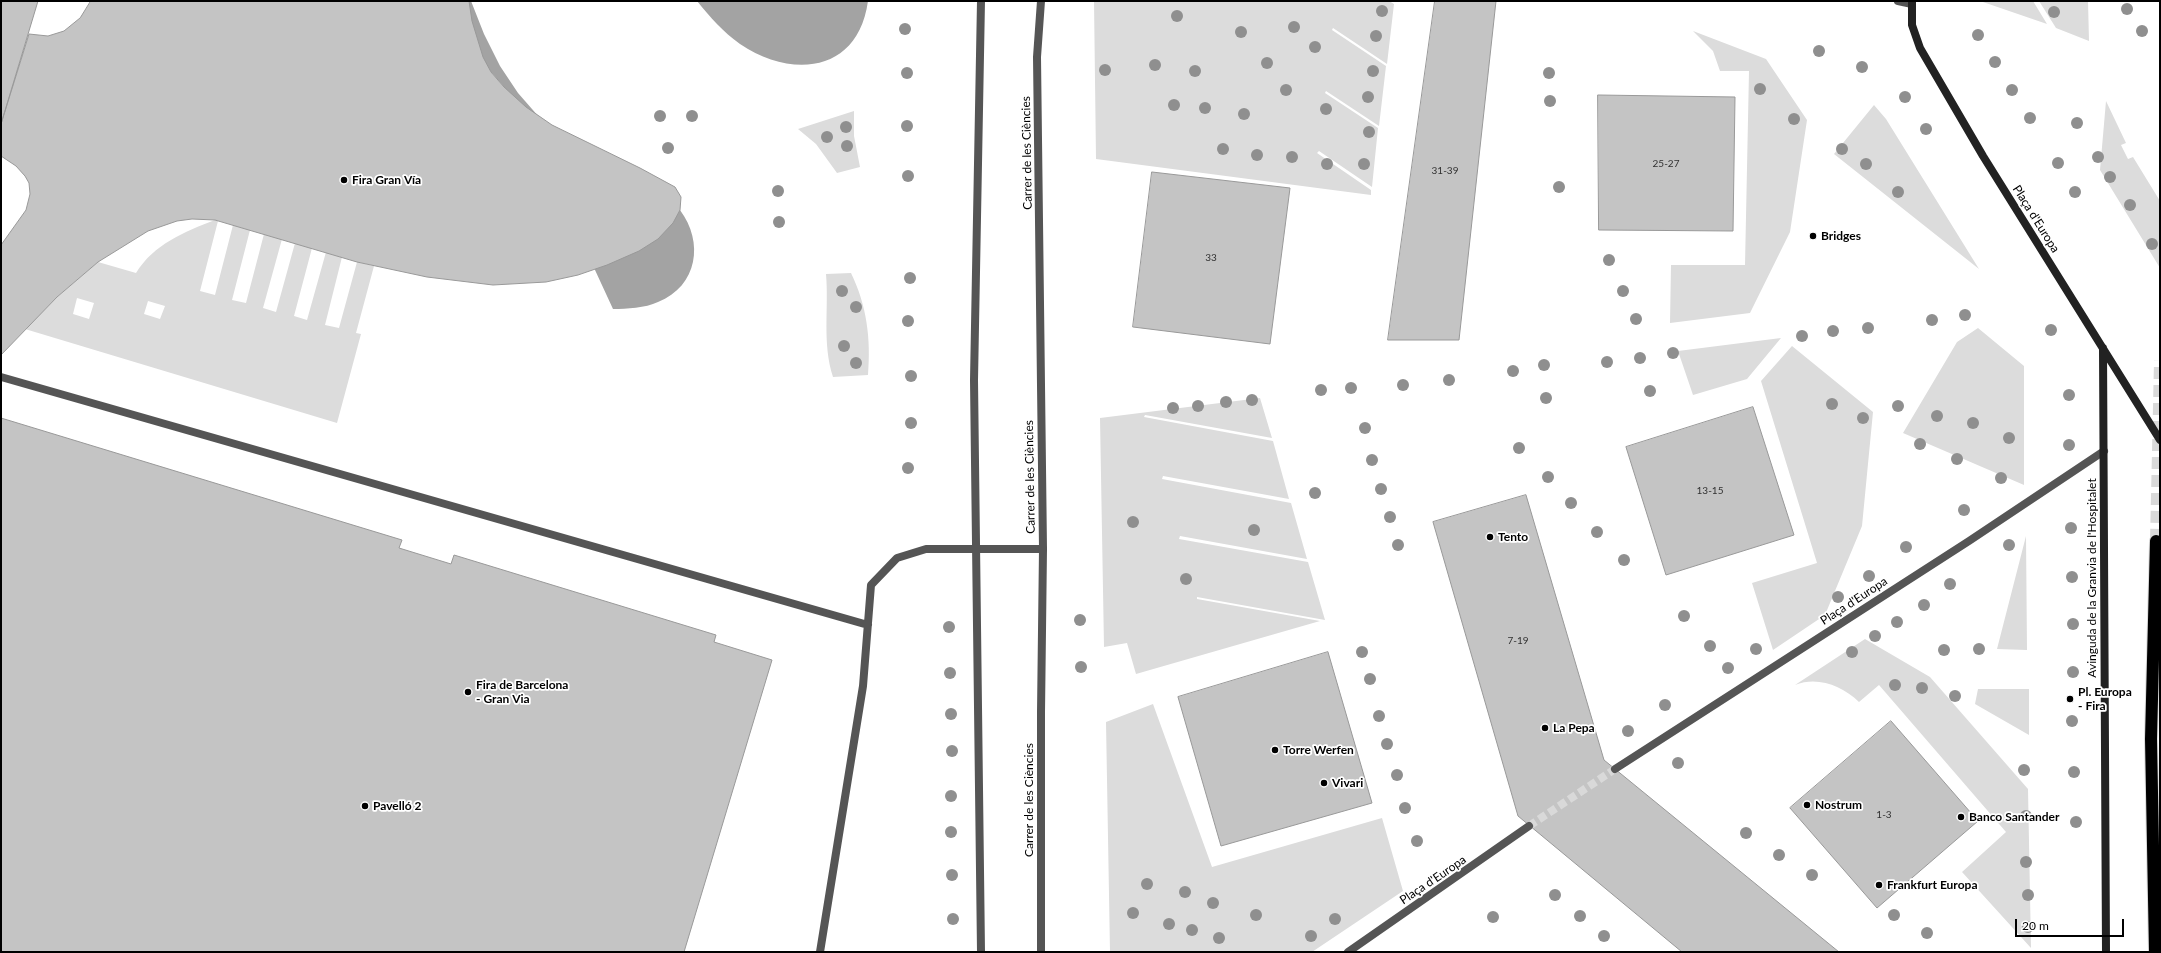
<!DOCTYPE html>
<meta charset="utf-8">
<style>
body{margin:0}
#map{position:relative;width:2161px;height:953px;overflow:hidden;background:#fff;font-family:Lato,sans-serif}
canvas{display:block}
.frame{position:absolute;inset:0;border:2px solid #000;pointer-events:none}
.scale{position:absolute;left:2015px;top:919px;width:109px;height:18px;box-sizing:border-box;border:2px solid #000;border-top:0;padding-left:5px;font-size:12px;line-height:14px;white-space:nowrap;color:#000;-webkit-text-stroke:3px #fff;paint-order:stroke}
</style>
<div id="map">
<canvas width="2161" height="953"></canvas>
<div class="frame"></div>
<div class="scale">20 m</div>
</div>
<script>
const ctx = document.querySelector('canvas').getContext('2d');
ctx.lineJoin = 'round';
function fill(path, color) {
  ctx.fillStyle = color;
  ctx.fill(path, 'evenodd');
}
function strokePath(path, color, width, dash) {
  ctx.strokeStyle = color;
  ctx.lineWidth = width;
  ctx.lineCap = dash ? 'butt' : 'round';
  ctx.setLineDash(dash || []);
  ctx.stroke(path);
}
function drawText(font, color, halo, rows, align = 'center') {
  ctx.font = font + ' Lato,sans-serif';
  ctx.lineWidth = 3.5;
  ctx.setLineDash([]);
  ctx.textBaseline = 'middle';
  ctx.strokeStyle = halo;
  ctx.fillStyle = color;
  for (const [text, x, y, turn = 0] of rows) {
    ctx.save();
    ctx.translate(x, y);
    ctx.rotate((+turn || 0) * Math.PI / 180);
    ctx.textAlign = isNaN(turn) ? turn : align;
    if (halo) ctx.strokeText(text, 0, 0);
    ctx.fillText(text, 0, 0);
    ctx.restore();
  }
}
fill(new Path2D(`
 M 1094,1 L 1389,1 L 1394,4 L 1387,64 L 1333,28 L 1332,30 L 1386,66 L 1379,126 L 1326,91 L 1325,93 L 1378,128 L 1372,187 L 1319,151 L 1317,153 L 1371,190 L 1371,195 L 1096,159 Z
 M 1980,1 L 2033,1 L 2047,24 Z
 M 2039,1 L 2088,1 L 2089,41 L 2056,28 Z
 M 1693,31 L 1766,59 L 1807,120 L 1790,232 L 1750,313 L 1670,323 L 1671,265 L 1745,265 L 1749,71 L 1720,71 L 1713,51 Z
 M 2106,101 L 2126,143 L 2121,145 L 2128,159 L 2133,157 L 2160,201 L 2160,268 L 2100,170 Z
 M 1874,105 L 1886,119 L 1979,269 L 1834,154 Z
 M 854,111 L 854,136 L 860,167 L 837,173 L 816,144 L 798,129 Z
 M 215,220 L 218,221 L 200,291 L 215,295 L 233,225 L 250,230 L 232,300 L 246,303 L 264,234 L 282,239 L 263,308 L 276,312 L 295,243 L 312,248 L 294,316 L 307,320 L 326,252 L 342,257 L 325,325 L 339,328 L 357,262 L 374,266 L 356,333 L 361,334 L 337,423 L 25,329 L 57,297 L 98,262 L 136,273 C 154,244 184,232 215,220 ZM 77,298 L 94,303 L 89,319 L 73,314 ZM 148,301 L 165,306 L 160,319 L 144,314 Z
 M 851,273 C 867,306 871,339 868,375 L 833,377 C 822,343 829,309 826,274 Z
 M 1978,328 L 2024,366 L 2024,485 L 1903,433 L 1957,342 Z
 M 1781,338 L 1747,379 L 1693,395 L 1678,351 Z
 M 1792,346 L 1873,412 L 1862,526 L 1825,615 L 1773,650 L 1752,583 L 1817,563 L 1761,381 Z
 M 1260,398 L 1272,438 L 1145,415 L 1144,417 L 1273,441 L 1289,499 L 1163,476 L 1162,479 L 1291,503 L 1307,559 L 1180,536 L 1179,539 L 1308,562 L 1325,620 L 1197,597 L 1197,599 L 1320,621 L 1136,674 L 1127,643 L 1104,647 L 1100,418 Z
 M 2026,536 L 2027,650 L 1997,649 Z
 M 1865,639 L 1930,677 L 2028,789 L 2031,948 L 1962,872 L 2006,832 L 1879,685 L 1859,702 C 1842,686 1818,676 1795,685 Z
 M 1978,689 L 2029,689 L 2029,735 L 1975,704 Z
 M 1153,704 L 1212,867 L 1382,818 L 1403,891 L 1312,952 L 1110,952 L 1106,722 Z`), '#dcdcdc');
fill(new Path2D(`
 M 430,1 L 471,1 L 484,34 L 500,66 L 518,93 L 539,117 L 680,210 C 704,242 698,286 658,302 C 645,308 627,309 613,309 L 595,270 L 587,248 L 590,187 Z
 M 697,1 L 868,1 C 858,73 792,79 740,44 C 723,32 710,17 697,1 Z`), '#a3a3a3');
const building = new Path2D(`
 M 1,1 L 38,1 L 1,124 Z
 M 91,1 L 469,1 L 472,21 L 483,57 L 491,72 L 504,87 L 526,107 L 552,125 L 640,168 L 675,187 L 681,197 L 680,210 L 673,223 L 658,239 L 639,251 L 607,265 L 578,275 L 546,282 L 493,285 L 427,277 L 357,262 L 215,220 L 192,219 L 177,221 L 148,231 L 98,262 L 57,297 L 1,355 L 1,245 L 26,210 L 30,194 L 29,183 L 25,176 L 16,166 L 1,156 L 1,124 L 29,34 L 48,36 L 64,31 L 80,18 Z
 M 1435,1 L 1496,1 L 1459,340 L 1388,340 Z
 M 1598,95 L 1735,97 L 1733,231 L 1599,230 Z
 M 1152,172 L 1290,188 L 1270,344 L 1133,327 Z
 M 1753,407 L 1794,535 L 1666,575 L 1626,447 Z
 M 1,418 L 402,540 L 399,548 L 451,564 L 454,555 L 716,635 L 714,642 L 772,660 L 684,952 L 1,952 Z
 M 1526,495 L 1604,760 L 1839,952 L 1682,952 L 1518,816 L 1433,522 Z
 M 1328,652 L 1372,803 L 1221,846 L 1178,697 Z
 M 1891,721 L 1978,821 L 1877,908 L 1790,808 Z`);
fill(building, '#c4c4c4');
strokePath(building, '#999', 1);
strokePath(new Path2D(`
 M 1529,826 L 1615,769`), '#d9d9d9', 8, [8, 4]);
strokePath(new Path2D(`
 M 2156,541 L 2160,361`), '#d9d9d9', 12, [12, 6]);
const motorway = new Path2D(`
 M 2155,952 L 2151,739 L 2156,541`);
strokePath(motorway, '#dbdbdb', 14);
strokePath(new Path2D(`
 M 1,377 L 868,625
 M 820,952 L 863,686 L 871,585 L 897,558 L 926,549 L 1043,549`), '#555', 8);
strokePath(new Path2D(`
 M 1041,1 L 1037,57 L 1043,549 L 1041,712 L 1041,952
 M 1898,1 L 1912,4
 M 1615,769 L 1969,541 L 2104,451
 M 981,952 L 974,380 L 981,1
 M 1348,952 L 1529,826`), '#555', 8);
strokePath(new Path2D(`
 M 1912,1 L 1912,25 L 1920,48 L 1983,156 L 2160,440
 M 2103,348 L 2106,952`), '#222', 8);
strokePath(motorway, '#000', 12);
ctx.fillStyle = '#8f8f8f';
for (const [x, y] of [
 [2127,9],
 [1382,11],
 [2054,12],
 [1177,16],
 [1294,27],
 [905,29],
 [2142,31],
 [1241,32],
 [1978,35],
 [1376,36],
 [1315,47],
 [1819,51],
 [1995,62],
 [1267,63],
 [1155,65],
 [1862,67],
 [1105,70],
 [1195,71],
 [1373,71],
 [907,73],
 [1549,73],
 [1760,89],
 [1286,90],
 [2012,90],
 [1368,97],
 [1905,97],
 [1550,101],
 [1174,105],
 [1205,108],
 [1326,109],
 [1244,114],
 [660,116],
 [692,116],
 [2030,118],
 [1794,119],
 [2077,123],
 [907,126],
 [846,127],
 [1926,129],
 [1369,132],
 [827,137],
 [847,146],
 [668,148],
 [1223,149],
 [1842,149],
 [1257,155],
 [1292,157],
 [2098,157],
 [2058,163],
 [1327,164],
 [1364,164],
 [1866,164],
 [908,176],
 [2110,177],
 [1559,187],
 [778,191],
 [1898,192],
 [2075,192],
 [2130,205],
 [779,222],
 [2152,244],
 [1609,260],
 [910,278],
 [842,291],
 [1623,291],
 [856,307],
 [1965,315],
 [1636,319],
 [1932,320],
 [908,321],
 [1868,328],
 [2051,330],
 [1833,331],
 [1802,336],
 [844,346],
 [1673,353],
 [1640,358],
 [1607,362],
 [856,363],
 [1544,365],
 [1513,371],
 [911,376],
 [1449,380],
 [1403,385],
 [1351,388],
 [1321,390],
 [1650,391],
 [2069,395],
 [1546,398],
 [1252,400],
 [1226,402],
 [1832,404],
 [1198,406],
 [1898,406],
 [1173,408],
 [1937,416],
 [1863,418],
 [911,423],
 [1973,423],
 [1365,428],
 [2009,438],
 [1920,444],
 [2069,445],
 [1519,448],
 [1957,459],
 [1372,460],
 [908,468],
 [1548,477],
 [2001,478],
 [1381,489],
 [1315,493],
 [1571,503],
 [1964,510],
 [1390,517],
 [1133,522],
 [2071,528],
 [1254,530],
 [1597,532],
 [1398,545],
 [2009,545],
 [1906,547],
 [1624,560],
 [1869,576],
 [2072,577],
 [1186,579],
 [1950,584],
 [1838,597],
 [1924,605],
 [1684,616],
 [1080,620],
 [1897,622],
 [2073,624],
 [949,627],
 [1875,636],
 [1710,646],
 [1756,649],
 [1979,649],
 [1944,650],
 [1362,652],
 [1852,652],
 [1081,667],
 [1728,668],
 [2073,672],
 [950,673],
 [1370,679],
 [1895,685],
 [1922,688],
 [1955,696],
 [1665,705],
 [951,714],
 [1379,716],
 [2072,721],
 [1628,731],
 [1387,744],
 [952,751],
 [1678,763],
 [2024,770],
 [2074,772],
 [1397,775],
 [951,796],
 [1405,808],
 [2026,816],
 [2076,822],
 [951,832],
 [1746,833],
 [1417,841],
 [1779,855],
 [2026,862],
 [952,875],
 [1812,875],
 [1147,884],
 [1185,892],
 [1555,895],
 [2028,895],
 [1213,903],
 [1133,913],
 [1256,915],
 [1894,915],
 [1580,916],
 [1493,917],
 [953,919],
 [1335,919],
 [1169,924],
 [2028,927],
 [1192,930],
 [1927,933],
 [1311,936],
 [1604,936],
 [1219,938]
]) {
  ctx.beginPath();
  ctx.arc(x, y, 6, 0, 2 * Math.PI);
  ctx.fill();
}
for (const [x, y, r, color] of [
 [344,180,4,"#000"],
 [1813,236,4,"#000"],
 [1490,537,4,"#000"],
 [468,692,4,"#000"],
 [2070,699,4,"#000"],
 [1545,728,4,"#000"],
 [1275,750,4,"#000"],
 [1324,783,4,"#000"],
 [1807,805,4,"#000"],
 [365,806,4,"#000"],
 [1961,817,4,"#000"],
 [1879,885,4,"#000"]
]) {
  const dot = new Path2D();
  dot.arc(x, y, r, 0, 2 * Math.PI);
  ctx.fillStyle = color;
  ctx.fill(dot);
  strokePath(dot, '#fff', 1.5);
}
drawText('10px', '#313131', null, [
 ["25-27",1666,164],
 ["31-39",1445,171],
 ["33",1211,258],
 ["13-15",1710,491],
 ["7-19",1518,641],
 ["1-3",1884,815]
]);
drawText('12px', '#000', '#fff', [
 ["Carrer de les Ciències",1027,153,-91],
 ["Plaça d'Europa",2036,219,58],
 ["Carrer de les Ciències",1030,477,-91],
 ["Avinguda de la Granvia de l'Hospitalet",2092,578,-90],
 ["Plaça d'Europa",1854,601,-33],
 ["Carrer de les Ciències",1029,800,-90],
 ["Plaça d'Europa",1433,880,-34]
]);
drawText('bold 12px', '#000', '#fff', [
 ["Fira Gran Vía",352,180],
 ["Bridges",1821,236],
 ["Tento",1498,537],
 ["Fira de Barcelona",476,685],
 ["- Gran Via",476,699],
 ["Pl. Europa",2078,692],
 ["- Fira",2078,706],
 ["La Pepa",1553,728],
 ["Torre Werfen",1283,750],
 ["Vivari",1332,783],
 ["Nostrum",1815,805],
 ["Pavelló 2",373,806],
 ["Banco Santander",1969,817],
 ["Frankfurt Europa",1887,885]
], 'left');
</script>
